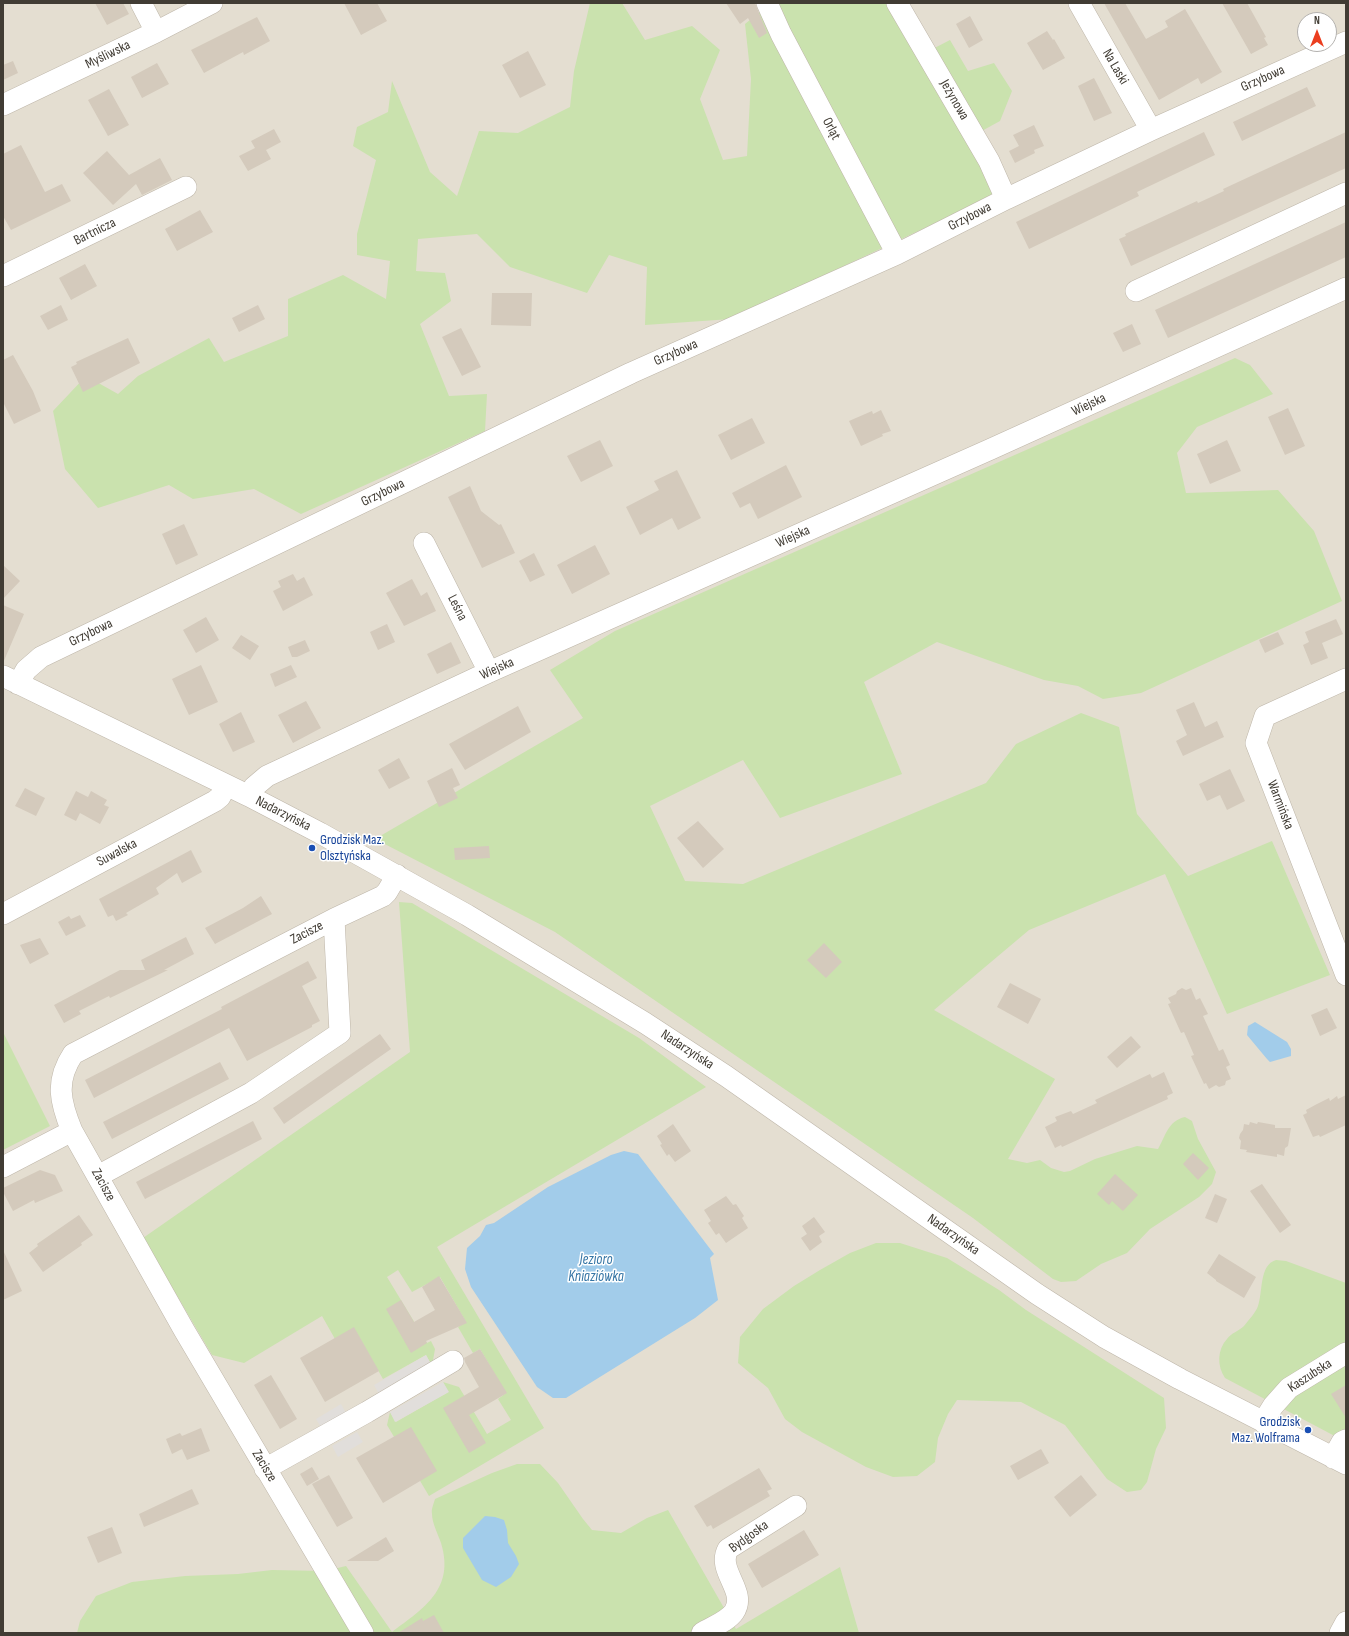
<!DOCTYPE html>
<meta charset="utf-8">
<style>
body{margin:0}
#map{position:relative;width:1349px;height:1636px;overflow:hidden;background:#f0ece3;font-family:"Sofia Sans Condensed",sans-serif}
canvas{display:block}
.frame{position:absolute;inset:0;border:4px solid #413c34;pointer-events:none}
.north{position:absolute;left:1297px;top:12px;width:40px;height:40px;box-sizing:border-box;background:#fff;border:1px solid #b3b1ae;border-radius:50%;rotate:0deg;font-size:11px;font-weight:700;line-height:16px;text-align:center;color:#413c34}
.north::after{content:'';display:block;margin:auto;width:14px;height:18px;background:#eb3e1f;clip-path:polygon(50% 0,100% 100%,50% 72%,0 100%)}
</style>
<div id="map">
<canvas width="1349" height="1636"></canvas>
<div class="frame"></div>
<div class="north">N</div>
</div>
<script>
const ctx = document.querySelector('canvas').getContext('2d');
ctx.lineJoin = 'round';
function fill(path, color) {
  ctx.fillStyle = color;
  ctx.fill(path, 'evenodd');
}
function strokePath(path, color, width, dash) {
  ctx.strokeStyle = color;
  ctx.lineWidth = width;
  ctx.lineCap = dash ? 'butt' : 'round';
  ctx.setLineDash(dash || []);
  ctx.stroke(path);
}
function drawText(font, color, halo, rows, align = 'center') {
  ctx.font = font + ' "Sofia Sans Condensed",sans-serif';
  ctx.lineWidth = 3;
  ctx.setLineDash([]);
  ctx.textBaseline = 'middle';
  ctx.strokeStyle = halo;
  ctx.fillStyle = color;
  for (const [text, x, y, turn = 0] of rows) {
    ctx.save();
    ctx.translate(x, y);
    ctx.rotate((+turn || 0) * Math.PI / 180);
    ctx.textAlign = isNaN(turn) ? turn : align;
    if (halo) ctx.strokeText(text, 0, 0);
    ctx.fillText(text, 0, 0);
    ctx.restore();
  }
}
fill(new Path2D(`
 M 3,3 L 1346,3 L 1346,1633 L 3,1633 ZM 1305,20 L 1329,20 L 1329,44 L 1305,44 Z`), '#e4ded1');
fill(new Path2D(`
 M 590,3 L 622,3 L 645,40 L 692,26 L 720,50 L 700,99 L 723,160 L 747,156 L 751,79 L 745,24 L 771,3 L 886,3 L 917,57 L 950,40 L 968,71 L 994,63 L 1012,91 L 1000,121 L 969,138 L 995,195 L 731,319 L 645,325 L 647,267 L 609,255 L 587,293 L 510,267 L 477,234 L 418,239 L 416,271 L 445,273 L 451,301 L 420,324 L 449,396 L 487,394 L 485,431 L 301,514 L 254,489 L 193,499 L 169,485 L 98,508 L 65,469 L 53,411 L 86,376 L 118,394 L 138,376 L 209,338 L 224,362 L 288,336 L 288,299 L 343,275 L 386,299 L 390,261 L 357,255 L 357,234 L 376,160 L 353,146 L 357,127 L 388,112 L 392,81 L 430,172 L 457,196 L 479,131 L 518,133 L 570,107 L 574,71 Z
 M 1235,358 L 1250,365 L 1273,394 L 1197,427 L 1177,453 L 1186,493 L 1278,490 L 1314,531 L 1342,601 L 1141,693 L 1103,699 L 1078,686 L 1044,680 L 937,642 L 864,682 L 902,774 L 780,818 L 743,760 L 650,806 L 685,881 L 743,884 L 986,783 L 1016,744 L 1081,713 L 1119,727 L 1137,814 L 1188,876 L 1272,841 L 1330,975 L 1227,1014 L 1165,874 L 1029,930 L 934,1010 L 1055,1079 L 1008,1159 L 1027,1163 L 1040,1160 L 1051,1168 L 1064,1172 L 1070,1171 L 1095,1159 L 1137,1146 L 1158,1149 C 1166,1135 1168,1121 1185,1117 L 1192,1121 L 1198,1139 L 1216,1172 L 1212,1184 L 1199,1197 L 1150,1229 L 1127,1253 L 1101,1264 L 1076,1281 L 1061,1282 L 1053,1279 L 973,1218 L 555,932 L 375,839 L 583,718 L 550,670 L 615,631 Z
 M 399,902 L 412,903 L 639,1038 L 706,1087 L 437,1247 L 544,1428 L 429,1496 L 387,1425 L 390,1412 L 396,1422 L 448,1392 L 443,1382 L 459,1387 L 487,1434 L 511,1420 L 498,1399 L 506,1393 L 480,1349 L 473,1353 L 458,1327 L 466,1322 L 440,1277 L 412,1292 L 398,1270 L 387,1277 L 427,1343 L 431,1341 L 435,1349 L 432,1366 L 426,1355 L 383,1379 L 354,1328 L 335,1339 L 322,1316 L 244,1363 L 212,1355 L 143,1238 L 410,1052 Z
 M 3,1032 L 50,1126 L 3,1150 Z
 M 876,1243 L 900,1243 L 947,1258 L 999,1290 L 1026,1310 L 1164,1398 L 1166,1428 L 1156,1449 L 1147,1482 L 1141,1490 L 1127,1492 L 1107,1479 L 1065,1425 L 1021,1402 L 957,1400 L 948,1414 L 938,1438 L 935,1462 L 917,1476 L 893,1477 L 866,1467 L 802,1432 L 785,1419 L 768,1388 L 738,1363 L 740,1337 L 763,1309 L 794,1286 L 820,1270 L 850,1253 Z
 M 1276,1260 L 1286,1261 L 1346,1283 L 1346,1442 L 1225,1378 C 1217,1366 1217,1350 1227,1339 C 1231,1333 1239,1331 1244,1326 C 1248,1321 1256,1312 1258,1306 C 1263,1292 1259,1265 1276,1260 Z
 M 517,1464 L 540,1464 L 558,1483 L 583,1519 L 592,1530 L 621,1533 L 647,1518 L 668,1510 L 736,1629 L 840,1567 L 859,1633 L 77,1633 L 80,1621 L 96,1596 L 132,1582 L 185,1576 L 238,1574 L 272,1570 L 325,1571 L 346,1566 L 392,1632 C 424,1608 455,1589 441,1543 C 438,1534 432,1523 432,1514 C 431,1509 434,1503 435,1499 L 492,1473 Z`), '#cae2ae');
fill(new Path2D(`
 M 426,1355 L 432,1366 L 380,1396 L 374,1385 Z
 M 443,1382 L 449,1392 L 395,1422 L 390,1412 Z
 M 341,1404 L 347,1415 L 322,1429 L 316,1419 Z
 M 357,1432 L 363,1442 L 338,1457 L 332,1446 Z`), '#e1dedb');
fill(new Path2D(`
 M 1255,1022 L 1287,1042 L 1291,1049 L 1291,1056 L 1270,1062 L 1267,1059 L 1247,1035 L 1248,1026 Z
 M 624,1151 L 638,1154 L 714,1254 L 710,1258 L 718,1300 L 695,1318 L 566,1398 L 553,1398 L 537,1387 L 471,1287 L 465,1269 L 467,1248 L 480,1236 L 486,1225 L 494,1223 L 548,1187 L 611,1155 Z
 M 485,1516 L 495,1517 L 504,1520 L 507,1530 L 508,1543 L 516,1556 L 519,1564 L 511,1577 L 496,1587 L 482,1580 L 463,1548 L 463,1538 Z`), '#a2ccea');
fill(new Path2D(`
 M 95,3 L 123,3 L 129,14 L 107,25 Z
 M 344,3 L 377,3 L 387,21 L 361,35 Z
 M 726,3 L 755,3 L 767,33 L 759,38 L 748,18 L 740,24 Z
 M 1104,3 L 1125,3 L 1146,39 L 1168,27 L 1165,21 L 1185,9 L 1222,72 L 1201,84 L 1198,78 L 1159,100 Z
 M 1222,3 L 1247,3 L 1266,37 L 1264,38 L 1268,45 L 1251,54 Z
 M 970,16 L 983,40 L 969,48 L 956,24 Z
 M 257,17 L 270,41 L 244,55 L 243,52 L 204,73 L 191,50 Z
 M 1047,31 L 1053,40 L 1054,39 L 1065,58 L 1043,70 L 1027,43 Z
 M 528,51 L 546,85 L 520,98 L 502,65 Z
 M 13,61 L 18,73 L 3,80 L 3,65 Z
 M 157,63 L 169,84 L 142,98 L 131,77 Z
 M 1094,78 L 1112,113 L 1094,121 L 1078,86 Z
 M 1307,87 L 1316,106 L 1242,141 L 1233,122 Z
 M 109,89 L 129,125 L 108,136 L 88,100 Z
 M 1034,125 L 1044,146 L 1034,150 L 1035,153 L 1015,163 L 1009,151 L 1019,146 L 1013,135 Z
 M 274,129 L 281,142 L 266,150 L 271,159 L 248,171 L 239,156 L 255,148 L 251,141 Z
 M 1204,132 L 1215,155 L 1137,192 L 1139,196 L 1029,249 L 1016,222 Z
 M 1346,132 L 1346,168 L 1131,266 L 1119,239 L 1126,236 L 1125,234 L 1197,201 L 1198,203 L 1224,191 L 1223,189 Z
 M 21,145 L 45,192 L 62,184 L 71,201 L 11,230 L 3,216 L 3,154 Z
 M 107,151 L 129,175 L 160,158 L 172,180 L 142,195 L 136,184 L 113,205 L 83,173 Z
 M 200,210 L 213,232 L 177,251 L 165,229 Z
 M 1346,222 L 1346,257 L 1168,338 L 1155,310 Z
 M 85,264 L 97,286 L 71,300 L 59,278 Z
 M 492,293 L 532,293 L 531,326 L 491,325 Z
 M 61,305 L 68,320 L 48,330 L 40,316 Z
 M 258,305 L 265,319 L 239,332 L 232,318 Z
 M 1132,324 L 1141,344 L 1123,352 L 1113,333 Z
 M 461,328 L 481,367 L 462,376 L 442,337 Z
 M 128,338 L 140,363 L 83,392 L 71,367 L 77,364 L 76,362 Z
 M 13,355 L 33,391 L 41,411 L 14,424 L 3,402 L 3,360 Z
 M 1288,408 L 1305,446 L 1285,455 L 1268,417 Z
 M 881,410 L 891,431 L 882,434 L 883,436 L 861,446 L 849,421 L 872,411 L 873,414 Z
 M 752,418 L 765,443 L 731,460 L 718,435 Z
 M 600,440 L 613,466 L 581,482 L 567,456 Z
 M 1227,440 L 1241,471 L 1210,484 L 1197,454 Z
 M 786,465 L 802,497 L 758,519 L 750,503 L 740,508 L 732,493 Z
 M 677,470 L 701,518 L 678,530 L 672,518 L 640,535 L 626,507 L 659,490 L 654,481 Z
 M 470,486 L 481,511 L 499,525 L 501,524 L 515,553 L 482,568 L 448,497 Z
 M 184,524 L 198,555 L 176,565 L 162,534 Z
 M 595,545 L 610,574 L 572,594 L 557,565 Z
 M 534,553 L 545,575 L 530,582 L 519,561 Z
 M 3,565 L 20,581 L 3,599 Z
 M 293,574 L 297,581 L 304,577 L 313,595 L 283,611 L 273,591 L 281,587 L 278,581 Z
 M 412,579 L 421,596 L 427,592 L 436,611 L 404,626 L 386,593 Z
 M 3,605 L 24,614 L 3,663 Z
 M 206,617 L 219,640 L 196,653 L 183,630 Z
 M 1336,619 L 1343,634 L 1322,643 L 1328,658 L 1311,665 L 1303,645 L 1309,642 L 1305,632 Z
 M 387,624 L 395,642 L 378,650 L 370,632 Z
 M 1278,632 L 1284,644 L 1265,653 L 1259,640 Z
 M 241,635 L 259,646 L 250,660 L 232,648 Z
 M 305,640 L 310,651 L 297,657 L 292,657 L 288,647 Z
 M 451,642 L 461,663 L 437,674 L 427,654 Z
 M 201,665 L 218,702 L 189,715 L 172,679 Z
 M 291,665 L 297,677 L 275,687 L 270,674 Z
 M 306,701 L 321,728 L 293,743 L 278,715 Z
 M 1194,702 L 1205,727 L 1217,721 L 1224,737 L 1183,756 L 1176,741 L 1187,735 L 1176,710 Z
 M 518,706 L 531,732 L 465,770 L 449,744 Z
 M 241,712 L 255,742 L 233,752 L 219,724 Z
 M 399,758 L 410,778 L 389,789 L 378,770 Z
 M 452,768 L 460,785 L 453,788 L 458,798 L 439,807 L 427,781 Z
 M 1230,769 L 1245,801 L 1227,810 L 1220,795 L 1207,801 L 1199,784 Z
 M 25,788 L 45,798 L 36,816 L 15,806 Z
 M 76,791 L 88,797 L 91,791 L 107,800 L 104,805 L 109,807 L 100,824 L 80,813 L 76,821 L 64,815 Z
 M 698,821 L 724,849 L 703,868 L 677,838 Z
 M 489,846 L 490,858 L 455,860 L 454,848 Z
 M 191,850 L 202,872 L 182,883 L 177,873 L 156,888 L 159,894 L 126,913 L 128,915 L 116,921 L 113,915 L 108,917 L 99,899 Z
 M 261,896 L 272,914 L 215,944 L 205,928 L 243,908 Z
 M 80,915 L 86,926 L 66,936 L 58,922 L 69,916 L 71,919 Z
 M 186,937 L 194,954 L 164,970 L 168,970 L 110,998 L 109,996 L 79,1011 L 81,1014 L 64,1023 L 54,1005 L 120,970 L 145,970 L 141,960 Z
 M 40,938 L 49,954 L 30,964 L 20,945 Z
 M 824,943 L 842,962 L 826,978 L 807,960 Z
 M 308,961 L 317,978 L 302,986 L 320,1021 L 312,1025 L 312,1027 L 247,1061 L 229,1028 L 94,1098 L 85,1080 L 222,1009 L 221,1007 Z
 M 1010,983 L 1041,999 L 1028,1024 L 997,1007 Z
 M 1182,988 L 1186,990 L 1191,988 L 1196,1000 L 1200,998 L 1208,1014 L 1203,1016 L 1219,1051 L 1223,1049 L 1230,1065 L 1226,1067 L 1231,1079 L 1226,1081 L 1225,1085 L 1219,1087 L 1216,1085 L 1209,1089 L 1206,1083 L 1204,1084 L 1191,1056 L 1194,1055 L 1184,1032 L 1181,1033 L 1168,1004 L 1171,1003 L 1168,998 L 1176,994 L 1177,991 Z
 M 1327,1008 L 1337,1028 L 1320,1036 L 1311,1015 Z
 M 380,1034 L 391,1049 L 284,1124 L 273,1108 Z
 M 1131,1036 L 1141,1047 L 1117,1068 L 1107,1057 Z
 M 220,1062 L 229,1079 L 112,1139 L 103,1122 Z
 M 1164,1072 L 1173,1093 L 1167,1096 L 1168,1099 L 1062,1147 L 1061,1145 L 1055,1148 L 1045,1127 L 1057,1121 L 1055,1117 L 1071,1111 L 1073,1114 L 1097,1103 L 1095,1100 L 1150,1074 L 1152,1078 Z
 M 1346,1095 L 1346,1125 L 1320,1137 L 1319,1135 L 1313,1137 L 1303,1115 L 1307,1113 L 1306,1110 L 1317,1104 L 1329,1098 L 1330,1101 L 1337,1096 L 1338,1099 Z
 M 253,1121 L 262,1139 L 145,1199 L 136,1182 Z
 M 1250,1122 L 1257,1124 L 1258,1122 L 1275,1125 L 1275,1128 L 1291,1128 L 1288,1146 L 1285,1148 L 1284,1156 L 1277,1154 L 1277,1157 L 1246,1152 L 1247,1150 L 1240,1149 L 1241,1141 L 1239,1138 L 1240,1134 L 1243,1130 L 1244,1124 L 1249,1125 Z
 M 673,1124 L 691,1151 L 675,1162 L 669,1154 L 667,1156 L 660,1145 L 662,1144 L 657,1136 Z
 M 1193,1153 L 1209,1168 L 1198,1180 L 1183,1164 Z
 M 40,1170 L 55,1175 L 63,1191 L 35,1203 L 34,1200 L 13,1211 L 3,1192 L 3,1188 Z
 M 1115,1174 L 1138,1195 L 1123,1211 L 1112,1201 L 1109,1205 L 1097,1194 Z
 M 1262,1184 L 1291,1225 L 1280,1233 L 1250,1191 Z
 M 1215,1194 L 1227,1199 L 1217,1223 L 1205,1218 Z
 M 726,1196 L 733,1205 L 736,1204 L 744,1216 L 742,1218 L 748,1228 L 726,1243 L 719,1233 L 716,1235 L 708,1223 L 711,1221 L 704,1210 Z
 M 79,1215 L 93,1235 L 81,1243 L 82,1245 L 43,1272 L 29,1253 L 38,1246 L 37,1244 Z
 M 814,1217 L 825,1232 L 819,1236 L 822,1242 L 810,1251 L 801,1238 L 807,1234 L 802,1226 Z
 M 3,1250 L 22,1291 L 3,1300 Z
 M 1219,1254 L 1256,1277 L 1244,1298 L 1216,1281 L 1216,1280 L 1207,1273 Z
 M 439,1276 L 467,1323 L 426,1341 L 427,1343 L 411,1353 L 386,1309 L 401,1300 L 414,1322 L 435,1310 L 422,1287 Z
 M 354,1327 L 379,1371 L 325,1402 L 300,1358 Z
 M 480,1349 L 507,1393 L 469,1415 L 486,1443 L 469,1453 L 443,1408 L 479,1387 L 465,1362 L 464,1358 Z
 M 271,1375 L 297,1419 L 280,1429 L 254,1385 Z
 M 1346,1385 L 1346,1418 L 1331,1394 Z
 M 411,1427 L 437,1471 L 383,1503 L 356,1458 Z
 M 201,1428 L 210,1451 L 187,1460 L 182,1449 L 172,1454 L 166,1439 L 180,1433 L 182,1436 Z
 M 1041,1449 L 1049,1463 L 1018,1480 L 1010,1466 Z
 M 312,1467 L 319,1479 L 307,1486 L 300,1474 Z
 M 759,1468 L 772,1489 L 767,1491 L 770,1496 L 713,1529 L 711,1525 L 707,1527 L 694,1506 Z
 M 329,1475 L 353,1518 L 337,1527 L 312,1484 Z
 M 1081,1475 L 1097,1495 L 1070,1517 L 1054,1497 Z
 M 192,1489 L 199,1504 L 144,1527 L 139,1514 Z
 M 112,1527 L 122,1553 L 98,1563 L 87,1537 Z
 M 804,1530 L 819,1555 L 762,1588 L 748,1564 Z
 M 386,1537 L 394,1551 L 378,1561 L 347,1561 Z
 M 434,1615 L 444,1633 L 398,1633 L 422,1618 L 423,1621 Z`), '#d4cabc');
const minor = new Path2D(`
 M 141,3 L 156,32
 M 767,3 L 781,34 L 897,254
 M 897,3 L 989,161 L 1006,199
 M 1079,3 L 1151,130
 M 3,105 L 156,32 L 212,3
 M 3,276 L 186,187
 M 1136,291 L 1346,193
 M 424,543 L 489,672
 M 3,676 L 249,796 L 320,833 L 467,915 L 645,1023 L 726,1076 L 1037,1294 L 1104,1337 L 1180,1379 L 1346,1464
 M 1346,679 L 1265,716 L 1256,743 L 1346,975
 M 18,684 L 26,670 L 41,657 L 631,373 L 897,254 L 1006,199 L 1151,130 L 1346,42
 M 249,796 L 254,787 L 267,776 L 489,672 L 991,449 L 1346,288
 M 3,914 L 215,801 L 220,797 L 226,786
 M 3,1167 L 72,1131
 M 98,1176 L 251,1093 L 340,1033 L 334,919
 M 1263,1422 L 1273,1406 L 1289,1388 L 1346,1353
 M 1333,1458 L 1342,1442 L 1346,1440
 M 265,1469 L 367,1412 L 453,1361
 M 363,1633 L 184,1330 L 72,1131 C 60,1102 55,1081 73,1054 L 334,919 L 383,896 L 387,892 L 397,875
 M 702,1633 C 711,1627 727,1622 734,1612 C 748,1591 716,1571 728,1549 L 796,1506
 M 1340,1633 L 1346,1622`);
strokePath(minor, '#beb6a9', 22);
strokePath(minor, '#fff', 21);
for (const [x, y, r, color] of [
 [312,848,4,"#1a4fb4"],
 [1308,1430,4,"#1a4fb4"]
]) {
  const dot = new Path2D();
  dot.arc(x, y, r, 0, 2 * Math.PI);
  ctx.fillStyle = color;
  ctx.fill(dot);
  strokePath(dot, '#fff', 1.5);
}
drawText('14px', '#413c34', '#fff', [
 ["Myśliwska",108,55,-26],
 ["Na Laski",1115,67,60],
 ["Grzybowa",1263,79,-24],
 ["Jeżynowa",954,100,60],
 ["Orląt",831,129,62],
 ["Grzybowa",970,217,-27],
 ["Bartnicza",95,232,-26],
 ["Grzybowa",676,353,-24],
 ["Wiejska",1089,405,-25],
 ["Grzybowa",383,493,-26],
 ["Wiejska",793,537,-24],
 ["Leśna",457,608,63],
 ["Grzybowa",91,633,-26],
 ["Wiejska",497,669,-24],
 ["Warmińska",1280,805,69],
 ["Nadarzyńska",283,814,27],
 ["Suwalska",117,853,-28],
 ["Zacisze",307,933,-27],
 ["Nadarzyńska",687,1050,33],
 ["Zacisze",103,1185,61],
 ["Nadarzyńska",953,1235,35],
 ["Kaszubska",1310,1376,-33],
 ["Zacisze",264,1466,59],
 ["Bydgoska",749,1537,-36]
]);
drawText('14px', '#164399', '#fff', [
 ["Grodzisk Maz.",320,840],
 ["Olsztyńska",320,856],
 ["Grodzisk",1300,1422,"right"],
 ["Maz. Wolframa",1300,1438,"right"]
], 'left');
drawText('italic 15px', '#3575a5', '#fff', [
 ["Jezioro",596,1260],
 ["Kniaziówka",596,1277]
]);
</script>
